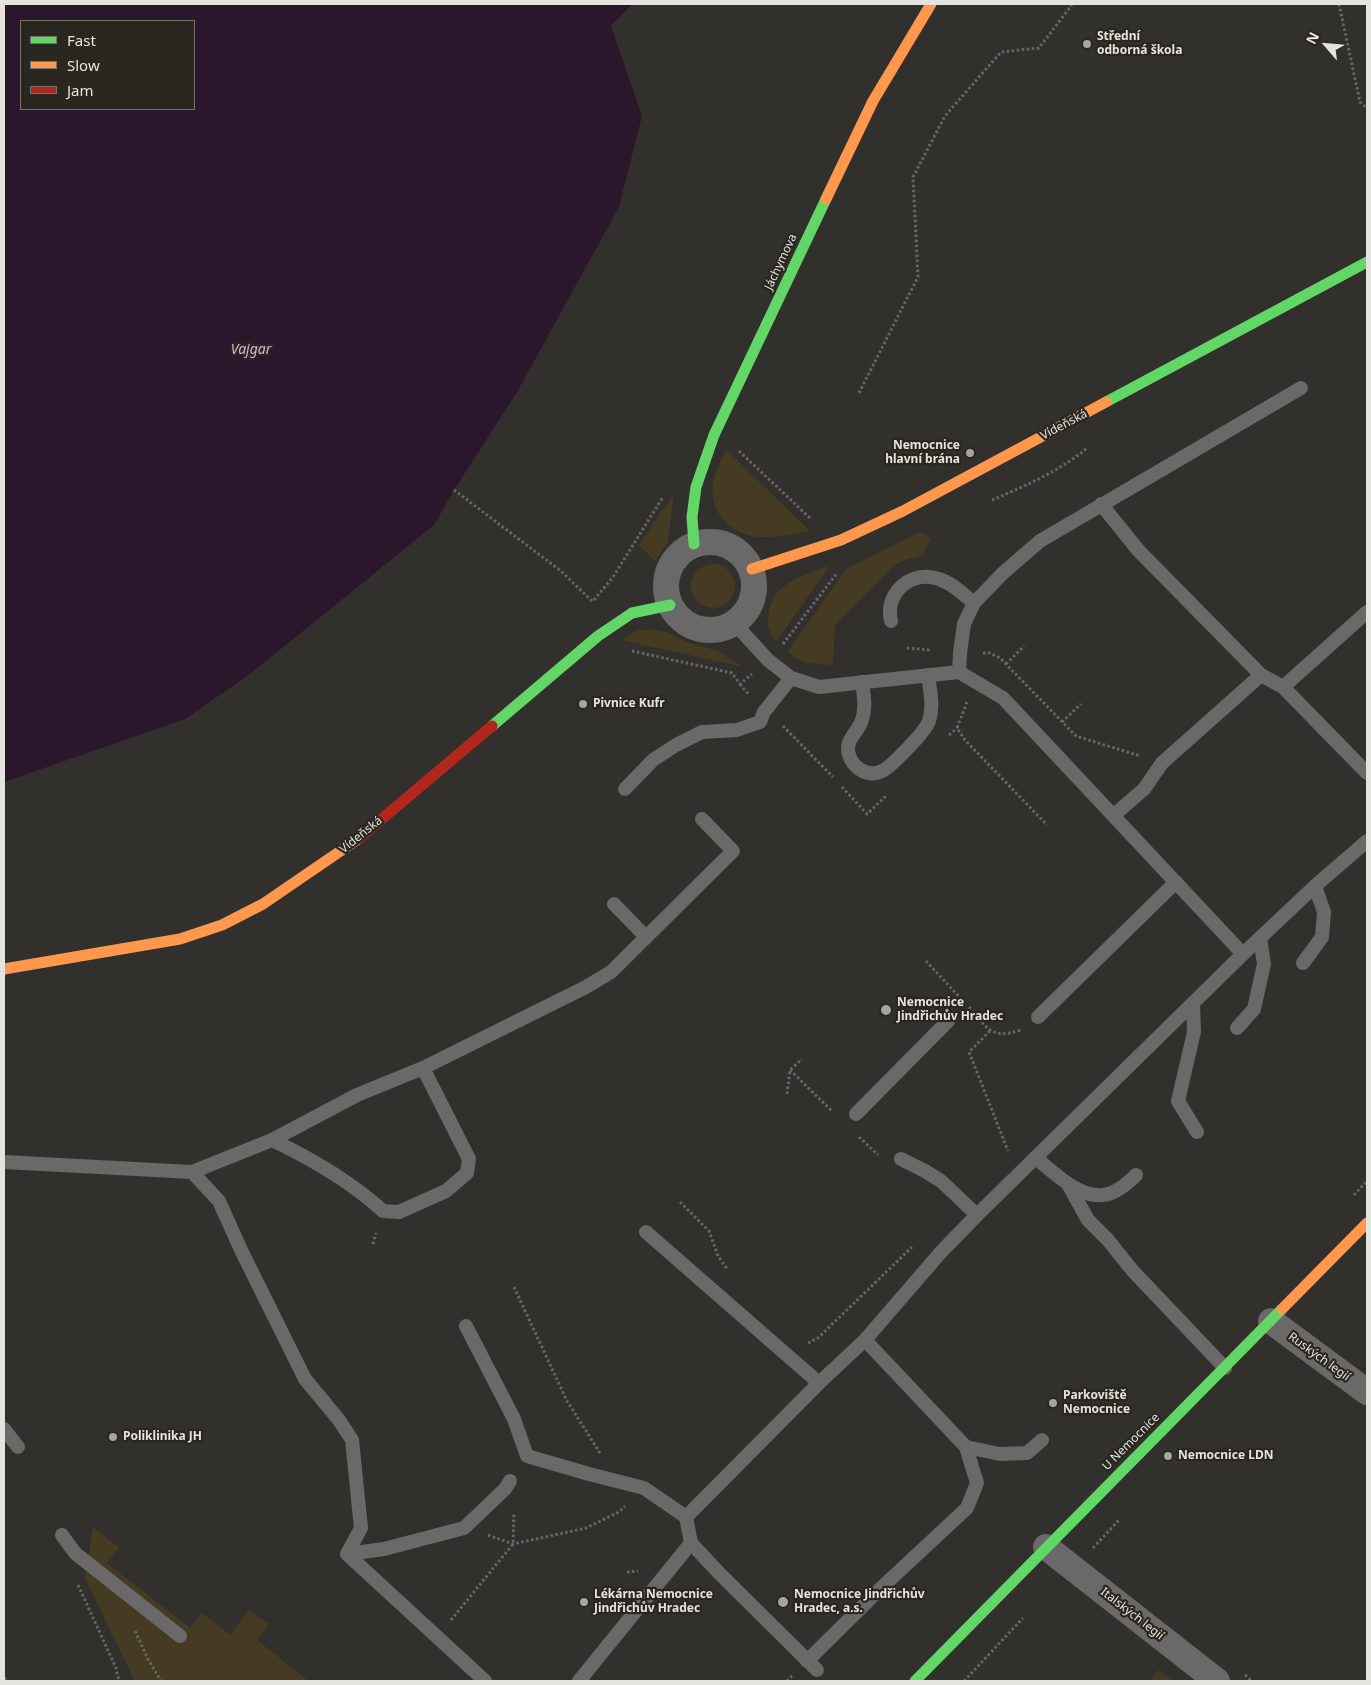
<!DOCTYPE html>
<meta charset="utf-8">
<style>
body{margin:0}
#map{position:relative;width:1371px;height:1685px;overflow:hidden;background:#31302c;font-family:"Noto Sans",sans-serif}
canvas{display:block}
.frame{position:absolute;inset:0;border:5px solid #e4e3de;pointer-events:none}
.legend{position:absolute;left:20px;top:20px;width:175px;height:90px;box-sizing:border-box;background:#292720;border:1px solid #74726c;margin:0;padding:6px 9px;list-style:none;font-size:15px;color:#e4e3de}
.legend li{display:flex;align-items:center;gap:10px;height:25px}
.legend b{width:25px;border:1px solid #74726c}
.north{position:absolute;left:1301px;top:20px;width:50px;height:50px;-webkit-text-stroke:4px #292720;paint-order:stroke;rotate:297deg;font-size:14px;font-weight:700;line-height:20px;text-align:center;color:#e4e3de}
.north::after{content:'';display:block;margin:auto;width:18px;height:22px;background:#e4e3de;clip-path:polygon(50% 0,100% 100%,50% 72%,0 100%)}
</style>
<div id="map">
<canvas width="1371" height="1685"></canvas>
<div class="frame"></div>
<ul class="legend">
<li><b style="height:6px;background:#63d668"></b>Fast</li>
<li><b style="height:6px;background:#ff974d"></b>Slow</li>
<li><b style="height:6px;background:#b3261e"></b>Jam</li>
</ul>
<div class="north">N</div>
</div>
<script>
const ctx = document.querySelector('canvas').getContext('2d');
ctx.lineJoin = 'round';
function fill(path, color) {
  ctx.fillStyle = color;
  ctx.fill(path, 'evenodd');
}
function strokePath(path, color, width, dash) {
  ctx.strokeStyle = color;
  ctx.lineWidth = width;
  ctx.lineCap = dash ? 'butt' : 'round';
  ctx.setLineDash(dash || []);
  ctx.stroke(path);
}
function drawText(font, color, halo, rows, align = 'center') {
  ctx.font = font + ' "Noto Sans",sans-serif';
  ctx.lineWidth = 4.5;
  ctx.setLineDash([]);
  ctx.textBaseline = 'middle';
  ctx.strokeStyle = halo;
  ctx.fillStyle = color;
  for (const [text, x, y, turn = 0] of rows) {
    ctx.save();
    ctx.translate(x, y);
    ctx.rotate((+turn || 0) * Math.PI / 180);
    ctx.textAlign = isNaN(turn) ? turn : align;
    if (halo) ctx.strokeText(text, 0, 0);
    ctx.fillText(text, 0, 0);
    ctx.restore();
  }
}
fill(new Path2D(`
 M 726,450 L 727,450 L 810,531 C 794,534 776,538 760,537 C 738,536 717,521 713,498 C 710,481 719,464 726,450 Z
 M 674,493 L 668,542 L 655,561 L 639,545 Z
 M 920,532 L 931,538 L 923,555 L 905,560 L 894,566 L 835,625 L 833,665 C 816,664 800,665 788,651 L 846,569 Z
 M691 586a22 22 0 1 1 44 0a22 22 0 1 1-44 0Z
 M 828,566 L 827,570 L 776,642 C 774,638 770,633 768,628 C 767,623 768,617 769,612 C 773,582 804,576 828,566 Z
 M 652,629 L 666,632 L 692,644 L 719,651 L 743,667 L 621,640 L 636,631 Z
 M 93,1527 L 119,1548 L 107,1563 L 190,1628 L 202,1613 L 230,1635 L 249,1610 L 269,1624 L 257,1640 L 309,1681 L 135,1681 L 85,1579 Z
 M 1158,1670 L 1173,1681 L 1150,1681 Z`), '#443b22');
fill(new Path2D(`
 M 4,4 L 632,4 L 611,26 L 642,116 L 619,207 L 517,392 L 454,490 L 434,525 L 250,674 L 185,719 L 4,782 ZM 21,21 L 194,21 L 194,109 L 21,109 Z`), '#2b172b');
strokePath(new Path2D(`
 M 1339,4 L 1360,102 L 1367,108
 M 859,393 L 918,277 L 913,177 L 945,116 L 1001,52 L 1039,48 L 1071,6 L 1071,4
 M 739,451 L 811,519
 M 454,490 L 561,571 L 593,602
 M 992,500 C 1025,486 1060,471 1087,448
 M 594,600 L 613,577 L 663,497
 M 783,644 L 837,573
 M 907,648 L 930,650
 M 632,651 L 732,673 L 740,684 L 752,674
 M 983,653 L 990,653 L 1000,658 L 1076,736 L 1140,756
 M 1006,664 L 1024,646
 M 740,684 L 749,695
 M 967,702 L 957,728 L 965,740 L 1047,825
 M 1062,722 L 1081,704
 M 783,726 L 833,777
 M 949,735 L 957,728
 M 842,787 L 867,814 L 887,795
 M 926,961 L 965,1003
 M 969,1007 C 987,1028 991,1040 1021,1030
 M 990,1031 L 969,1052 L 1008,1151
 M 790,1070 L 833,1112
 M 787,1094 L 790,1070 L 802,1059
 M 859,1137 L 878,1155
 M 1354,1195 L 1367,1181
 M 680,1202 L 709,1231 L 718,1256 L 728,1270
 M 373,1244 L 376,1233
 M 514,1287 L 567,1401 L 600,1453
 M 808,1343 L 818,1338 L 912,1247
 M 488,1535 L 513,1544 L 586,1528 L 619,1512 L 625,1506
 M 1093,1548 L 1119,1520
 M 627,1572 L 638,1571
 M 78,1585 L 116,1668 L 119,1681
 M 451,1620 L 513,1544 L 514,1513
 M 135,1631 L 148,1659 L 161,1681
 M 1245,1675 L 1252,1681
 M 4,1678 L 8,1681
 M 787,1681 L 792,1676
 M 964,1681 L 1023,1618`), '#676665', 3, [2.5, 2.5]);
strokePath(new Path2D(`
 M 1101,504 L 1138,550 L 1261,675 L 1283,687 L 1367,773
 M 891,621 C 884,593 912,569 939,579 C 952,583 963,594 974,603
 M 735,624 L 768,660 L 791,678 L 819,687 L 959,672 L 1003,698 L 1243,954
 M 959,672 L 960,653 L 964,624 L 974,603 L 1003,573 L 1040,541 L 1301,388
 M 862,682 C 864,695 866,708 862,720 C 858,733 844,740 849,755 C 853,768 868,778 882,771 C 891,767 926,731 929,721 C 934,706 930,691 928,675
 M 1283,687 L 1367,612
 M 625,789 L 653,760 L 676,745 L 702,732 L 737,730 L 760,722 L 764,712 L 791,678
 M 1114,815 L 1144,789 L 1162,763 L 1261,675
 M 614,904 L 646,937
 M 1303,963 L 1322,937 L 1324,912 L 1315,886
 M 1193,1004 L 1194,1032 L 1178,1101 L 1197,1132
 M 1038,1017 L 1176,882
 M 1237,1028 L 1254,1009 L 1264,964 L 1260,938
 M 856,1114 L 948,1021
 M 272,1140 C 312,1159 350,1181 383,1211 L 399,1212 L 446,1191 L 467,1173 L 469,1159 L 423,1068
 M 1036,1158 C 1053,1172 1079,1198 1103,1195 C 1116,1194 1128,1183 1136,1175
 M 901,1159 L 925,1171 L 941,1181 L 977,1215
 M 4,1162 L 192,1172 L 219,1201 L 241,1250 L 305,1379 L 339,1420 L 352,1440 L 361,1528 L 347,1554
 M 192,1172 L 272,1140 L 357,1095 L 423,1068 L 586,987 L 611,972 L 733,851 L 702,819
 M 1068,1184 L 1088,1220 L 1108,1240 L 1132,1270 L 1225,1368
 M 646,1232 L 819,1383
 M 466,1326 L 514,1419 L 527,1456 L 589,1474 L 644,1488 L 686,1517 L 691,1543 L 719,1573 L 817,1670
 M 4,1429 L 18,1447
 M 966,1447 L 1000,1454 L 1027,1453 L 1042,1440
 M 686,1517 L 819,1383 L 865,1340 L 941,1252 L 977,1215 L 1243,954 L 1315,886 L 1367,841
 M 62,1535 L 75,1553 L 180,1636
 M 347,1554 L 485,1681
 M 347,1554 L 384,1549 L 464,1528 L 505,1489 L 510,1481
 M 807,1661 L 880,1589 L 967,1508 L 977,1483 L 966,1447 L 865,1340
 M 579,1681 L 691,1543`), '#6a6868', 14);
strokePath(new Path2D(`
 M666 586a44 44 0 1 1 88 0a44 44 0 1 1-88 0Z
 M 1271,1321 L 1367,1392
 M 1046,1547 L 1217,1681`), '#6a6868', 26);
strokePath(new Path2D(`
 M 1106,402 L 1367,262
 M 694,544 L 692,517 L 696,487 L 714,435 L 826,199
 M 492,726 L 598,636 L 632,613 L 670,605
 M 915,1681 L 1282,1309`), '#63d668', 11);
strokePath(new Path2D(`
 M 826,199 L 873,101 L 931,4
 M 752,569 L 841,540 L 903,511 L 1106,402
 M 4,969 L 180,939 L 222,925 L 263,904 L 358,839
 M 1282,1309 L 1367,1223`), '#ff974d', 11);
strokePath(new Path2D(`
 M 358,839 L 492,726`), '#b3261e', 11);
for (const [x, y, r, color] of [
 [1087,44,5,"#a5a4a0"],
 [970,453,5,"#a5a4a0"],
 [583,704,5,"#a5a4a0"],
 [886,1010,6,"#a5a4a0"],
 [1053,1403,5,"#a5a4a0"],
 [113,1437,5,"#a5a4a0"],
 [1168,1456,5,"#a5a4a0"],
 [584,1602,5,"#a5a4a0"],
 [783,1602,6,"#a5a4a0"]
]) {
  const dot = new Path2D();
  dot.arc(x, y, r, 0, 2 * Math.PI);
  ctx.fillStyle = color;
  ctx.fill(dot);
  strokePath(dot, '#292720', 2);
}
drawText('bold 12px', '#e4e3de', '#292720', [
 ["Střední",1097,37],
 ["odborná škola",1097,51],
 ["Nemocnice",960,446,"right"],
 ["hlavní brána",960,460,"right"],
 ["Pivnice Kufr",593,704],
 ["Nemocnice",897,1003],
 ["Jindřichův Hradec",897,1017],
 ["Parkoviště",1063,1396],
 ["Nemocnice",1063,1410],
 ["Poliklinika JH",123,1437],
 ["Nemocnice LDN",1178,1456],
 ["Lékárna Nemocnice",594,1595],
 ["Jindřichův Hradec",594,1609],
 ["Nemocnice Jindřichův",794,1595],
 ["Hradec, a.s.",794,1609]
], 'left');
drawText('12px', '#e4e3de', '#292720', [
 ["Jáchymova",781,262,-65],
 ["Vídeňská",1064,425,-28],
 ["Vídeňská",361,835,-39],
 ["Ruských legií",1319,1357,36],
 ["U Nemocnice",1131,1442,-45],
 ["Italských legií",1132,1614,38]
]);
drawText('italic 14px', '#dbaedc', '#292720', [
 ["Vajgar",251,350]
]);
</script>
